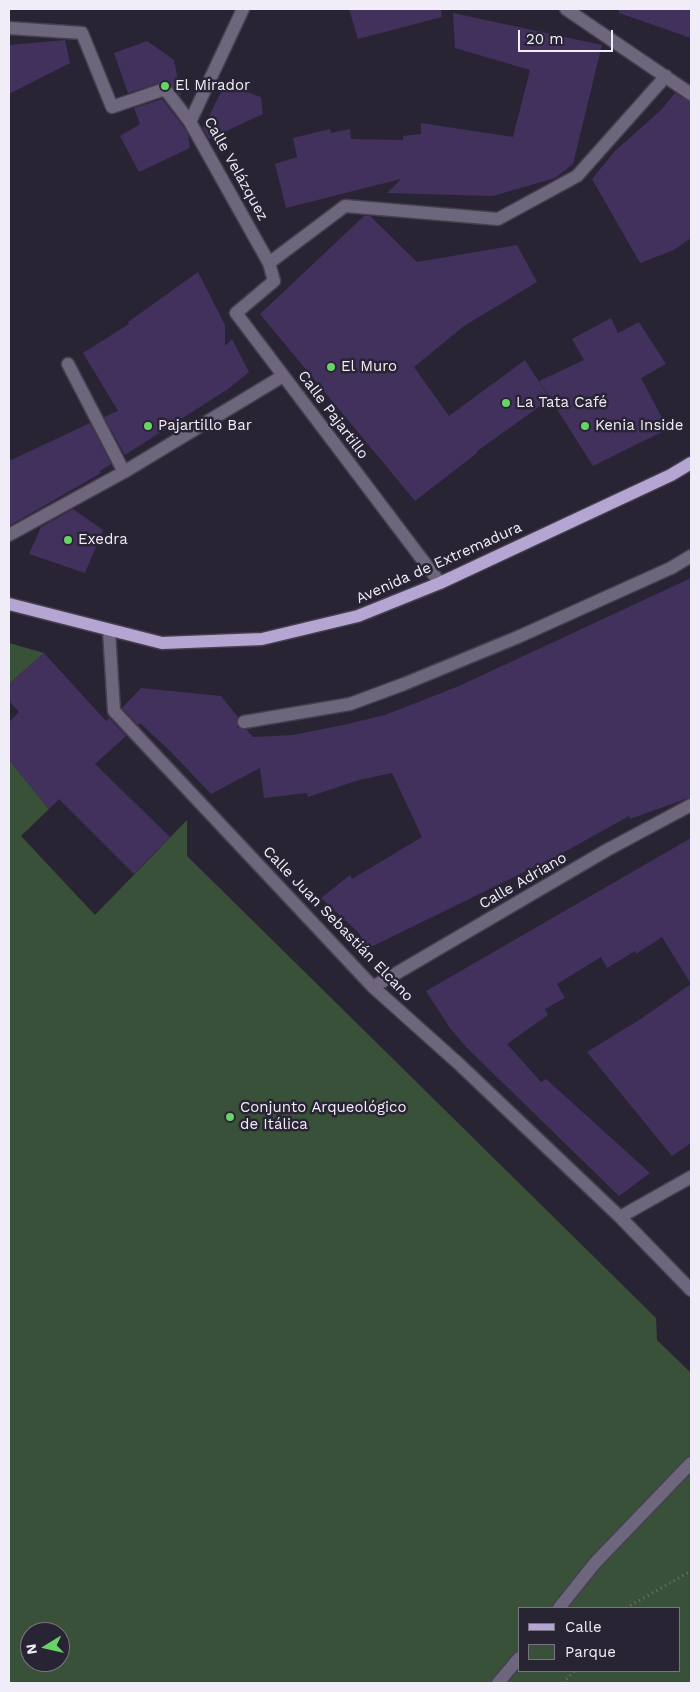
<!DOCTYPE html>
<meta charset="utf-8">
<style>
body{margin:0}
#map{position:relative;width:700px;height:1692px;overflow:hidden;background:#292434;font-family:"Work Sans",sans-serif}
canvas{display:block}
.frame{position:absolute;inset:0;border:10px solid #f1edf8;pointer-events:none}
.legend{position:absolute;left:518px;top:1607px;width:162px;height:65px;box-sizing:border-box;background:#292434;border:1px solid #797482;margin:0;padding:6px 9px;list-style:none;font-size:15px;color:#f1edf8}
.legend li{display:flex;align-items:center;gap:10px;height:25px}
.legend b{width:25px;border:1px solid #797482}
.north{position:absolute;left:20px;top:1622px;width:50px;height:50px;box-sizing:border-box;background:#292434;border:1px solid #797482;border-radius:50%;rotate:261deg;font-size:14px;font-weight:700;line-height:20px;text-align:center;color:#f1edf8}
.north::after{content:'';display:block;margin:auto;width:18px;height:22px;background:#67d466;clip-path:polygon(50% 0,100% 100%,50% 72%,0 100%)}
.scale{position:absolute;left:518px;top:30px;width:95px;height:22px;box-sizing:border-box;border:2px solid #f1edf8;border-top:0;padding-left:6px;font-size:15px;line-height:18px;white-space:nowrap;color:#f1edf8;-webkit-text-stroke:4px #292434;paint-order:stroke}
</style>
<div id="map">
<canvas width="700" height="1692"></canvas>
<div class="frame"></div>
<ul class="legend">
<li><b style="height:6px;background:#b5a5d3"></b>Calle</li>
<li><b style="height:14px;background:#3a5139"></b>Parque</li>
</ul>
<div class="north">N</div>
<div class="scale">20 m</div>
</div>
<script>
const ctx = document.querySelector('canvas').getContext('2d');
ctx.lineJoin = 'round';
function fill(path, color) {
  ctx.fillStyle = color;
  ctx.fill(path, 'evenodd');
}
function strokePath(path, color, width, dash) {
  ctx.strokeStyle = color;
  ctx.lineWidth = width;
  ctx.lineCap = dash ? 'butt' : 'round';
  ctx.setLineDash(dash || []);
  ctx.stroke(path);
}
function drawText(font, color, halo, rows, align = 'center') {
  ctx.font = font + ' "Work Sans",sans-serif';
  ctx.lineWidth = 5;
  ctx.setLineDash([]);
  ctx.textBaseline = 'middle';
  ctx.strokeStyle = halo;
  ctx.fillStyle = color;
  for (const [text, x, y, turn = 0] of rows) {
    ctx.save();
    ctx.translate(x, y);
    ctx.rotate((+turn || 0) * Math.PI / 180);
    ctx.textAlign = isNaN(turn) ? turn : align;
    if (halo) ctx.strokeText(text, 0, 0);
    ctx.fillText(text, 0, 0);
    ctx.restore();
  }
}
fill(new Path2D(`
 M 9,643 L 44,653 L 9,684 Z
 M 9,760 L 49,809 L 21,836 L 95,915 L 187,820 L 187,856 L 656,1318 L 657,1340 L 691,1373 L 691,1683 L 9,1683 ZM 519,1608 L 679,1608 L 679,1671 L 519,1671 ZM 30,1632 L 60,1632 L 60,1662 L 30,1662 Z`), '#3a5139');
fill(new Path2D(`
 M 349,9 L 441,9 L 442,17 L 358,39 Z
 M 619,9 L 691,9 L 691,38 L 619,13 Z
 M 453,13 L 602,45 L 573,164 L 555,178 L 493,196 L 387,193 L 401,179 L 286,208 L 275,164 L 297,157 L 293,138 L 330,129 L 331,133 L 350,129 L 351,139 L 403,140 L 403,136 L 421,134 L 421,123 L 513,137 L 530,70 L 455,48 Z
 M 65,40 L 70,63 L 9,94 L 9,45 Z
 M 147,41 L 174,60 L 181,96 L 167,81 L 128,93 L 114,53 Z
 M 225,84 L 261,97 L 263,114 L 209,139 L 203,128 Z
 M 675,93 L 691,102 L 691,238 L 674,250 L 640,263 L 592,179 L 615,151 L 662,109 Z
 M 162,99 L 183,126 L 188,134 L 190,148 L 139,172 L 120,136 L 140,124 L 134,108 Z
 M 364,216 L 370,216 L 417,262 L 517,245 L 537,282 L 464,326 L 414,367 L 449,416 L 525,360 L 550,399 L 476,452 L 477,453 L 415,501 L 260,314 Z
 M 198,272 L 225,325 L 225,346 L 232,339 L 249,372 L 228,389 L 125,455 L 104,417 L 118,411 L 83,353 L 129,324 L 128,322 Z
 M 611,318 L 618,333 L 639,322 L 666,364 L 641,378 L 668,429 L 593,466 L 539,381 L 584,360 L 572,339 Z
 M 90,423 L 111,464 L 100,471 L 101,473 L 9,526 L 9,461 Z
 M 73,509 L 103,530 L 85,573 L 29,554 L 41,527 Z
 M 691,578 L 691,797 L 630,819 L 629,816 L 559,855 L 367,949 L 359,933 L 321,898 L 350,875 L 352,879 L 422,837 L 392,773 L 359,780 L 308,797 L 307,793 L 264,798 L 260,768 L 211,794 L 170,751 L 140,723 L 138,725 L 122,708 L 141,688 L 221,696 L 238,717 L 237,727 L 247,730 L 253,737 L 293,735 L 343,725 L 385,715 L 459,686 Z
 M 44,653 L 106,721 L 109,718 L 126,736 L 95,764 L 170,837 L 134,874 L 59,799 L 49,809 L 9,760 L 9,722 L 19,712 L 9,701 L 9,684 Z
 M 691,838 L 691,1143 L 672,1156 L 587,1052 L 639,1020 L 691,984 L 662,937 L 636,954 L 635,951 L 607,968 L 601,957 L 557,984 L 565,998 L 545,1009 L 548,1015 L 507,1044 L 541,1082 L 546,1079 L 650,1173 L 619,1196 L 467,1048 L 450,1028 L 426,991 Z`), '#42305d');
const minor = new Path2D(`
 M 243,9 L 190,122 L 269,263 L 274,281 L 236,313 L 440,583
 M 566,9 L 691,94
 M 9,28 L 82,33 L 112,107 L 165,89 L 190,122
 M 269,263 L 345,206 L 498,219 L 577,176 L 666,76
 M 68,364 L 124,472
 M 9,535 L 124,472 L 283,376
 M 109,631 L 114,711 L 373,987 L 459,1064 L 620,1217 L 691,1290
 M 244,722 L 350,704 L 404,684 L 518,637 L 671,568 L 691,556
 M 373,987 L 607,850 L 691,805
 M 620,1217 L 691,1177
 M 559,1608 L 595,1563 L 691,1463
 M 498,1683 L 519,1658`);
const major = new Path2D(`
 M 9,604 L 162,643 L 262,639 L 358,616 L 440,583 L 671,475 L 691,463`);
strokePath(minor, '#45404f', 15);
strokePath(major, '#45404f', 15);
strokePath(new Path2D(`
 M 626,1608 L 691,1571
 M 563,1683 L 574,1671`), '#736e7d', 3, [1, 4]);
strokePath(minor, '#6e667c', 12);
strokePath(major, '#b5a5d3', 12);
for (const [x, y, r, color] of [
 [165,86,5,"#67d466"],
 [331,367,5,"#67d466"],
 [506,403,5,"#67d466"],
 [148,426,5,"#67d466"],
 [585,426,5,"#67d466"],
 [68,540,5,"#67d466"],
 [230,1117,5,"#67d466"]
]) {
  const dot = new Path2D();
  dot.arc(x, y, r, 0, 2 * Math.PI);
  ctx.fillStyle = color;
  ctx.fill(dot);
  strokePath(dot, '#292434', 2);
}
drawText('15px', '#f1edf8', '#292434', [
 ["El Mirador",175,86],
 ["El Muro",341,367],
 ["La Tata Café",516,403],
 ["Pajartillo Bar",158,426],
 ["Kenia Inside",595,426],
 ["Exedra",78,540],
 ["Conjunto Arqueológico",240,1108],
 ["de Itálica",240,1125]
], 'left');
drawText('15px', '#f1edf8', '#292434', [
 ["Calle Velázquez",236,169,61],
 ["Calle Pajartillo",333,415,53],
 ["Avenida de Extremadura",439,563,-24],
 ["Calle Adriano",523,881,-30],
 ["Calle Juan Sebastián Elcano",338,924,46]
]);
</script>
